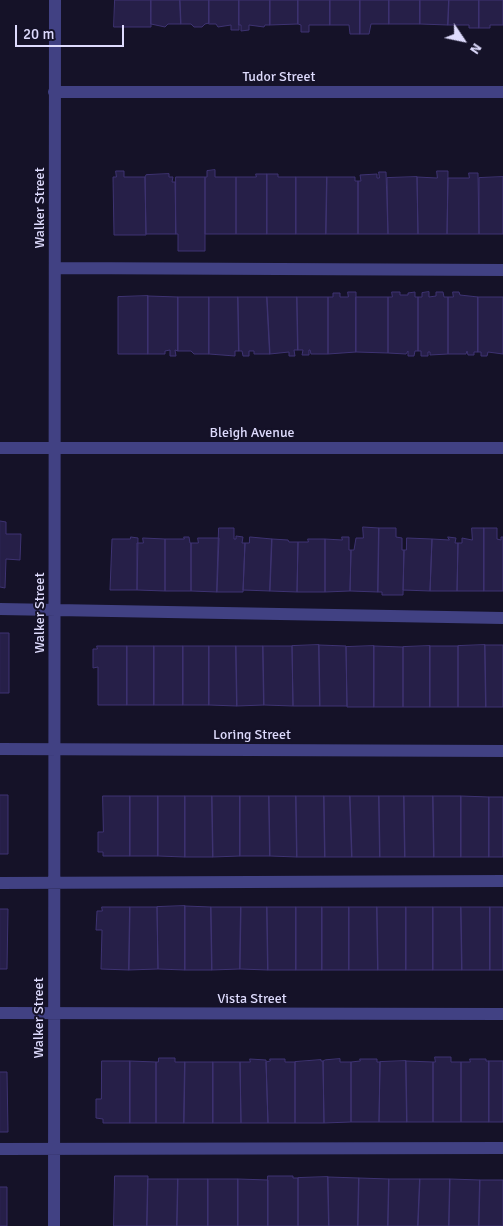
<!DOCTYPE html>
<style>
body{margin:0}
#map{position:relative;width:503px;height:1226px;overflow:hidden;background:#151228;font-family:Signika,sans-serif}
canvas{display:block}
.north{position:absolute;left:438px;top:15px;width:50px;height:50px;-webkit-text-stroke:4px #151228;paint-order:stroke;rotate:124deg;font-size:14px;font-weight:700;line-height:20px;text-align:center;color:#dedbfd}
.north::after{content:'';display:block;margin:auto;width:18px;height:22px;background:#dedbfd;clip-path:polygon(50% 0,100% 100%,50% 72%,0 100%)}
.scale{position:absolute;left:15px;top:25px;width:109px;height:22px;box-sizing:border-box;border:2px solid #dedbfd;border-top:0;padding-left:6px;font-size:15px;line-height:18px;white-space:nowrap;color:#dedbfd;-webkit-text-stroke:4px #151228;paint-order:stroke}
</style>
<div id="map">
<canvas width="503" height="1226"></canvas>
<div class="north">N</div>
<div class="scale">20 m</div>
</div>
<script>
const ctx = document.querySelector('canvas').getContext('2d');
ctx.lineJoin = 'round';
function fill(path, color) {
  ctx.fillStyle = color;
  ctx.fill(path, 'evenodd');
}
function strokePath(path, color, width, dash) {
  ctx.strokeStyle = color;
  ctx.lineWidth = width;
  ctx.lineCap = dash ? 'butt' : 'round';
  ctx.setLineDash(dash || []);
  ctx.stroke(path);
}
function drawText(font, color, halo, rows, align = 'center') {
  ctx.font = font + ' Signika,sans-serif';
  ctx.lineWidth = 4;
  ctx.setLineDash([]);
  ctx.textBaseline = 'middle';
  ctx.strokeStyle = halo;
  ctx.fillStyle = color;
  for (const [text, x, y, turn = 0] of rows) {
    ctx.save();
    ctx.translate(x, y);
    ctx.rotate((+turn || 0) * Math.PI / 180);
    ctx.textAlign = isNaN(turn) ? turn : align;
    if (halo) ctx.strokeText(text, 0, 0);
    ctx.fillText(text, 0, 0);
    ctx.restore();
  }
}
const building = new Path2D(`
 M 115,0 L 151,0 L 151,27 L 114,27 Z
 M 151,0 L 180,0 L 181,24 L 168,24 L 165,27 L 151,24 Z
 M 180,0 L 209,0 L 209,23 L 205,24 L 202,27 L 194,27 L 191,24 L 181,24 Z
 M 209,0 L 239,0 L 239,30 L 231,30 L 231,25 L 218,27 L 216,24 L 209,24 Z
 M 239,0 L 270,0 L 270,25 L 265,25 L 264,27 L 249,25 L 249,30 L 241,31 L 241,25 L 239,25 Z
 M 270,0 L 298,0 L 298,24 L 270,25 Z
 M 298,0 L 330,0 L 330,25 L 309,25 L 309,32 L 301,32 L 301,25 L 298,24 Z
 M 330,0 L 360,0 L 360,34 L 350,34 L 349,25 L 330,25 Z
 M 360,0 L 389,0 L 389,24 L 371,24 L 369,34 L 360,34 Z
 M 389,0 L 420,0 L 420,24 L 389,24 Z
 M 420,0 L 449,0 L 448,25 L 420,24 Z
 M 449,0 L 479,0 L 479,28 L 469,28 L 469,25 L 448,25 Z
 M 479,0 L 503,0 L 503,25 L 490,25 L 490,28 L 479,28 Z
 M 215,170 L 215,177 L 236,177 L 236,234 L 205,234 L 205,177 L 207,177 L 207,171 Z
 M 116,171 L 124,171 L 124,177 L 145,177 L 146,235 L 114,235 L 113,177 L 116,177 Z
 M 437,171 L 448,171 L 447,234 L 418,234 L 417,177 L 437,178 Z
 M 379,172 L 386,172 L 388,234 L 358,234 L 358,181 L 361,181 L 360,175 L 377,174 L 377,178 L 379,178 Z
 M 469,173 L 478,173 L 479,234 L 447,234 L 448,178 L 469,178 Z
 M 169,174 L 169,177 L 173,177 L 172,182 L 175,182 L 176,234 L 146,234 L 145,177 L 146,175 Z
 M 256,174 L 267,174 L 267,234 L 236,234 L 236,177 L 256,177 Z
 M 267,174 L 278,174 L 278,177 L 296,177 L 296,234 L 267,234 Z
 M 176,177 L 205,177 L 205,251 L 178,251 L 178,234 L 176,234 Z
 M 296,177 L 327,177 L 326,234 L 296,234 Z
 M 327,177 L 355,177 L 355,181 L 358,181 L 358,234 L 326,234 Z
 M 417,177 L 418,234 L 388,234 L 387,178 Z
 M 503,177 L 503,234 L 479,234 L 479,178 Z
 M 348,292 L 356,292 L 356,352 L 328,354 L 328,297 L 333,297 L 333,293 L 340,293 L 340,297 L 348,297 Z
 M 392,292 L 400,292 L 400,295 L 408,295 L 408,293 L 415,292 L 415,297 L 418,297 L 418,351 L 415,351 L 414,356 L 408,356 L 408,351 L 406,354 L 388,353 L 388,297 L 392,297 Z
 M 429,292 L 429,297 L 436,296 L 436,292 L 443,292 L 444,297 L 448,297 L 448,354 L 430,355 L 430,352 L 428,352 L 428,356 L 421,356 L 421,351 L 418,351 L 418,297 L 422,297 L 422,293 Z
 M 453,292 L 459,292 L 460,295 L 478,297 L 478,352 L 474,352 L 474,355 L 468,355 L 467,351 L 466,354 L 448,354 L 448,297 L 453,297 Z
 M 148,296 L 148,354 L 118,354 L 118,297 Z
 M 148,296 L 178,297 L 178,351 L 175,350 L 176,356 L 170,356 L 170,350 L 165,351 L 165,354 L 148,354 Z
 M 178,297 L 209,297 L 209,354 L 194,354 L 191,351 L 178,351 Z
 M 209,297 L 238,297 L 239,351 L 235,351 L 235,356 L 209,354 Z
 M 238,297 L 267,297 L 270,354 L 254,354 L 254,351 L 249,351 L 249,356 L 243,356 L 242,351 L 239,351 Z
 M 267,297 L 297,297 L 298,350 L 294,350 L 295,356 L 289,356 L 289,352 L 270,354 Z
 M 297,297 L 328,297 L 328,354 L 311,354 L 310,350 L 309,350 L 309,355 L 302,355 L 303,350 L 298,350 Z
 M 356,297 L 388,297 L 388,353 L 356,352 Z
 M 478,297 L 503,297 L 503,354 L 488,352 L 487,356 L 481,356 L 481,352 L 478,352 Z
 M 0,521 L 6,522 L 6,534 L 21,534 L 20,560 L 6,559 L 5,588 L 0,587 Z
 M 363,527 L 379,528 L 378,592 L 350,591 L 351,550 L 354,550 L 356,538 L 363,538 Z
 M 219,528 L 234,528 L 234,539 L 236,539 L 236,536 L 243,537 L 242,543 L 245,543 L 243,592 L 217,592 Z
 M 379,528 L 396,528 L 396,537 L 402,538 L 402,550 L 404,550 L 403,595 L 382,595 L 382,592 L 378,592 Z
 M 472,528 L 484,528 L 484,591 L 457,591 L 458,543 L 462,543 L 462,538 L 472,540 Z
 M 484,528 L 497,528 L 497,539 L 501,540 L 501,537 L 503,537 L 503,591 L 484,591 Z
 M 131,537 L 138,538 L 137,590 L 110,590 L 112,539 L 130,539 Z
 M 184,537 L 189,537 L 190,543 L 191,543 L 191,591 L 165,591 L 165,539 L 184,539 Z
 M 250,537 L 272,539 L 270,591 L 243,590 L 245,543 L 249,543 Z
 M 342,537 L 349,537 L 349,550 L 351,550 L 350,591 L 325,592 L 325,539 L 342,540 Z
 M 448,537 L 456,538 L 455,543 L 458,543 L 457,591 L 430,591 L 432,539 L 449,540 Z
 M 143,538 L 165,539 L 165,591 L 137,590 L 137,543 L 143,543 Z
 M 198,538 L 219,538 L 217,592 L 191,591 L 191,543 L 198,543 Z
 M 407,538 L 432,539 L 430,591 L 403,590 L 404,550 L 406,550 Z
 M 272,539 L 288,540 L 289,542 L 298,542 L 297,592 L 270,591 Z
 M 308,539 L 325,539 L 325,592 L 297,592 L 298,542 L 308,542 Z
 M 0,633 L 9,633 L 9,693 L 0,693 Z
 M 319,645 L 320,706 L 293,706 L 292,646 Z
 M 319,645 L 346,646 L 347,706 L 320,706 Z
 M 485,645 L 503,645 L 503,707 L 486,707 Z
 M 485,645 L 486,707 L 458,707 L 458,646 Z
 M 97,646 L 127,646 L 127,705 L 98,705 L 98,667 L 93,668 L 93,649 L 97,649 Z
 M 127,646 L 154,646 L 154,705 L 127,705 Z
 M 154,646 L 183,646 L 183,705 L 154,705 Z
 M 183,646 L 209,646 L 209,705 L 183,705 Z
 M 209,646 L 236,646 L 237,706 L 209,705 Z
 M 236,646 L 263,646 L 264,705 L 237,706 Z
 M 263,646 L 292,646 L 293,706 L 264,705 Z
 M 374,646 L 374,707 L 347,707 L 346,647 Z
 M 374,646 L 403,647 L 403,707 L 374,707 Z
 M 430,646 L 458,646 L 458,707 L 430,707 Z
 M 430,646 L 430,707 L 403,707 L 403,647 Z
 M 0,795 L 8,795 L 8,854 L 0,854 Z
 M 103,796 L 130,796 L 130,856 L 103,856 L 103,852 L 98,852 L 98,832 L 103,832 Z
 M 130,796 L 158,796 L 158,856 L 130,856 Z
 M 158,796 L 185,796 L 185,857 L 158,856 Z
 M 185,796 L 212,796 L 213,857 L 185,857 Z
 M 212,796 L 240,796 L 240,856 L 213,857 Z
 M 240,796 L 269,796 L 270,856 L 240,856 Z
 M 269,796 L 296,796 L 297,857 L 270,856 Z
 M 296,796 L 324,796 L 325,857 L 297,857 Z
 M 324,796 L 350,796 L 352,857 L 325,857 Z
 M 350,796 L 379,796 L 380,857 L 352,857 Z
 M 379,796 L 404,796 L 405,857 L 380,857 Z
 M 404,796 L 433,796 L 434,857 L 405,857 Z
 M 433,796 L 461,796 L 461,857 L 434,857 Z
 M 461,796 L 489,797 L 489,857 L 461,857 Z
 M 489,797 L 503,797 L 503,857 L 489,857 Z
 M 185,906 L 185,970 L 158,969 L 157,907 Z
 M 185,906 L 211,907 L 212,970 L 185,970 Z
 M 102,907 L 130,907 L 129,970 L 101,969 L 102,930 L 96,930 L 97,911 L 102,911 Z
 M 130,907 L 157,907 L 158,969 L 129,970 Z
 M 211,907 L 241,907 L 240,969 L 212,970 Z
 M 241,907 L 267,907 L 268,970 L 240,969 Z
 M 267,907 L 296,907 L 296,970 L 268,970 Z
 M 296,907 L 322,907 L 322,970 L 296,970 Z
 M 322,907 L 349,907 L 349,970 L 322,970 Z
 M 349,907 L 377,907 L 378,970 L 349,970 Z
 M 377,907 L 406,907 L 406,970 L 378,970 Z
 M 406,907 L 433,907 L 433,970 L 406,970 Z
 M 433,907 L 461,907 L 462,970 L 433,970 Z
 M 461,907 L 490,907 L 490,970 L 462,970 Z
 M 490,907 L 503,907 L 503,970 L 490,970 Z
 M 0,909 L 8,909 L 7,969 L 0,969 Z
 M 435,1057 L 451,1057 L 451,1062 L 461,1062 L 461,1122 L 433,1122 L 433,1062 L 435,1062 Z
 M 159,1058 L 175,1058 L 175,1062 L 185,1062 L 184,1123 L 156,1123 L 156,1062 L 158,1062 Z
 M 250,1059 L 266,1060 L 268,1123 L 241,1123 L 240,1062 L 250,1062 Z
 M 270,1059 L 285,1059 L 285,1062 L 295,1062 L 295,1123 L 268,1123 L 266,1062 L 270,1061 Z
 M 340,1059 L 340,1062 L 351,1062 L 351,1122 L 324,1123 L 323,1061 L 325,1060 Z
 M 360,1059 L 377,1059 L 377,1062 L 380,1062 L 379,1122 L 351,1122 L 351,1062 L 360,1061 Z
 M 470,1059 L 486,1059 L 486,1061 L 489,1061 L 489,1122 L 461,1122 L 461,1062 L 470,1062 Z
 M 321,1060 L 321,1061 L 323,1061 L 324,1123 L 295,1123 L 295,1062 Z
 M 102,1061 L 130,1061 L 130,1123 L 103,1123 L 103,1119 L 96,1118 L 96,1099 L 101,1099 Z
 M 130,1061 L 156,1062 L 156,1123 L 130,1123 Z
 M 406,1061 L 433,1062 L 433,1122 L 407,1122 Z
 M 406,1061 L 407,1122 L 379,1122 L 380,1062 Z
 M 489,1061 L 503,1061 L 503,1122 L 489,1122 Z
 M 185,1062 L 213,1062 L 213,1123 L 184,1123 Z
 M 213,1062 L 240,1062 L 241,1123 L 213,1123 Z
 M 0,1072 L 7,1072 L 8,1132 L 0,1132 Z
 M 115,1176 L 148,1176 L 147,1226 L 114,1226 Z
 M 268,1176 L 293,1176 L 293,1178 L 298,1178 L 298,1226 L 268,1226 Z
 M 328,1177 L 329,1226 L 298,1226 L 298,1178 Z
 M 328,1177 L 359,1178 L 358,1226 L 329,1226 Z
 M 359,1178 L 389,1179 L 388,1226 L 358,1226 Z
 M 148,1179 L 178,1179 L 177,1226 L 147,1226 Z
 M 178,1179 L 208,1179 L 208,1226 L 177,1226 Z
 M 208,1179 L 238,1179 L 238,1226 L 208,1226 Z
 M 238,1179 L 268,1180 L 268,1226 L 238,1226 Z
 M 389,1179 L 420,1179 L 418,1226 L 388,1226 Z
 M 420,1179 L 450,1179 L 449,1226 L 418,1226 Z
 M 450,1179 L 480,1180 L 479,1226 L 449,1226 Z
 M 480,1180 L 503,1180 L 503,1226 L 479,1226 Z
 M 0,1187 L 7,1187 L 7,1226 L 0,1226 Z`);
fill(building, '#261f48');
strokePath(building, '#3e3372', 1);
strokePath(new Path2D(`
 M 54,92 L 503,92
 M 55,268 L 503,270
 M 0,448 L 503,448
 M 0,609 L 503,618
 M 0,749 L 503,751
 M 0,883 L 503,881
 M 0,1013 L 503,1014
 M 0,1149 L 503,1148
 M 54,1226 L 55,0`), '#414183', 12);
drawText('14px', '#dedbfd', '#151228', [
 ["Tudor Street",279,77],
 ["Walker Street",40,208,-90],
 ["Bleigh Avenue",252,433],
 ["Walker Street",40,613,-90],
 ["Loring Street",252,735],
 ["Vista Street",252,999],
 ["Walker Street",39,1018,-90]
]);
</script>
